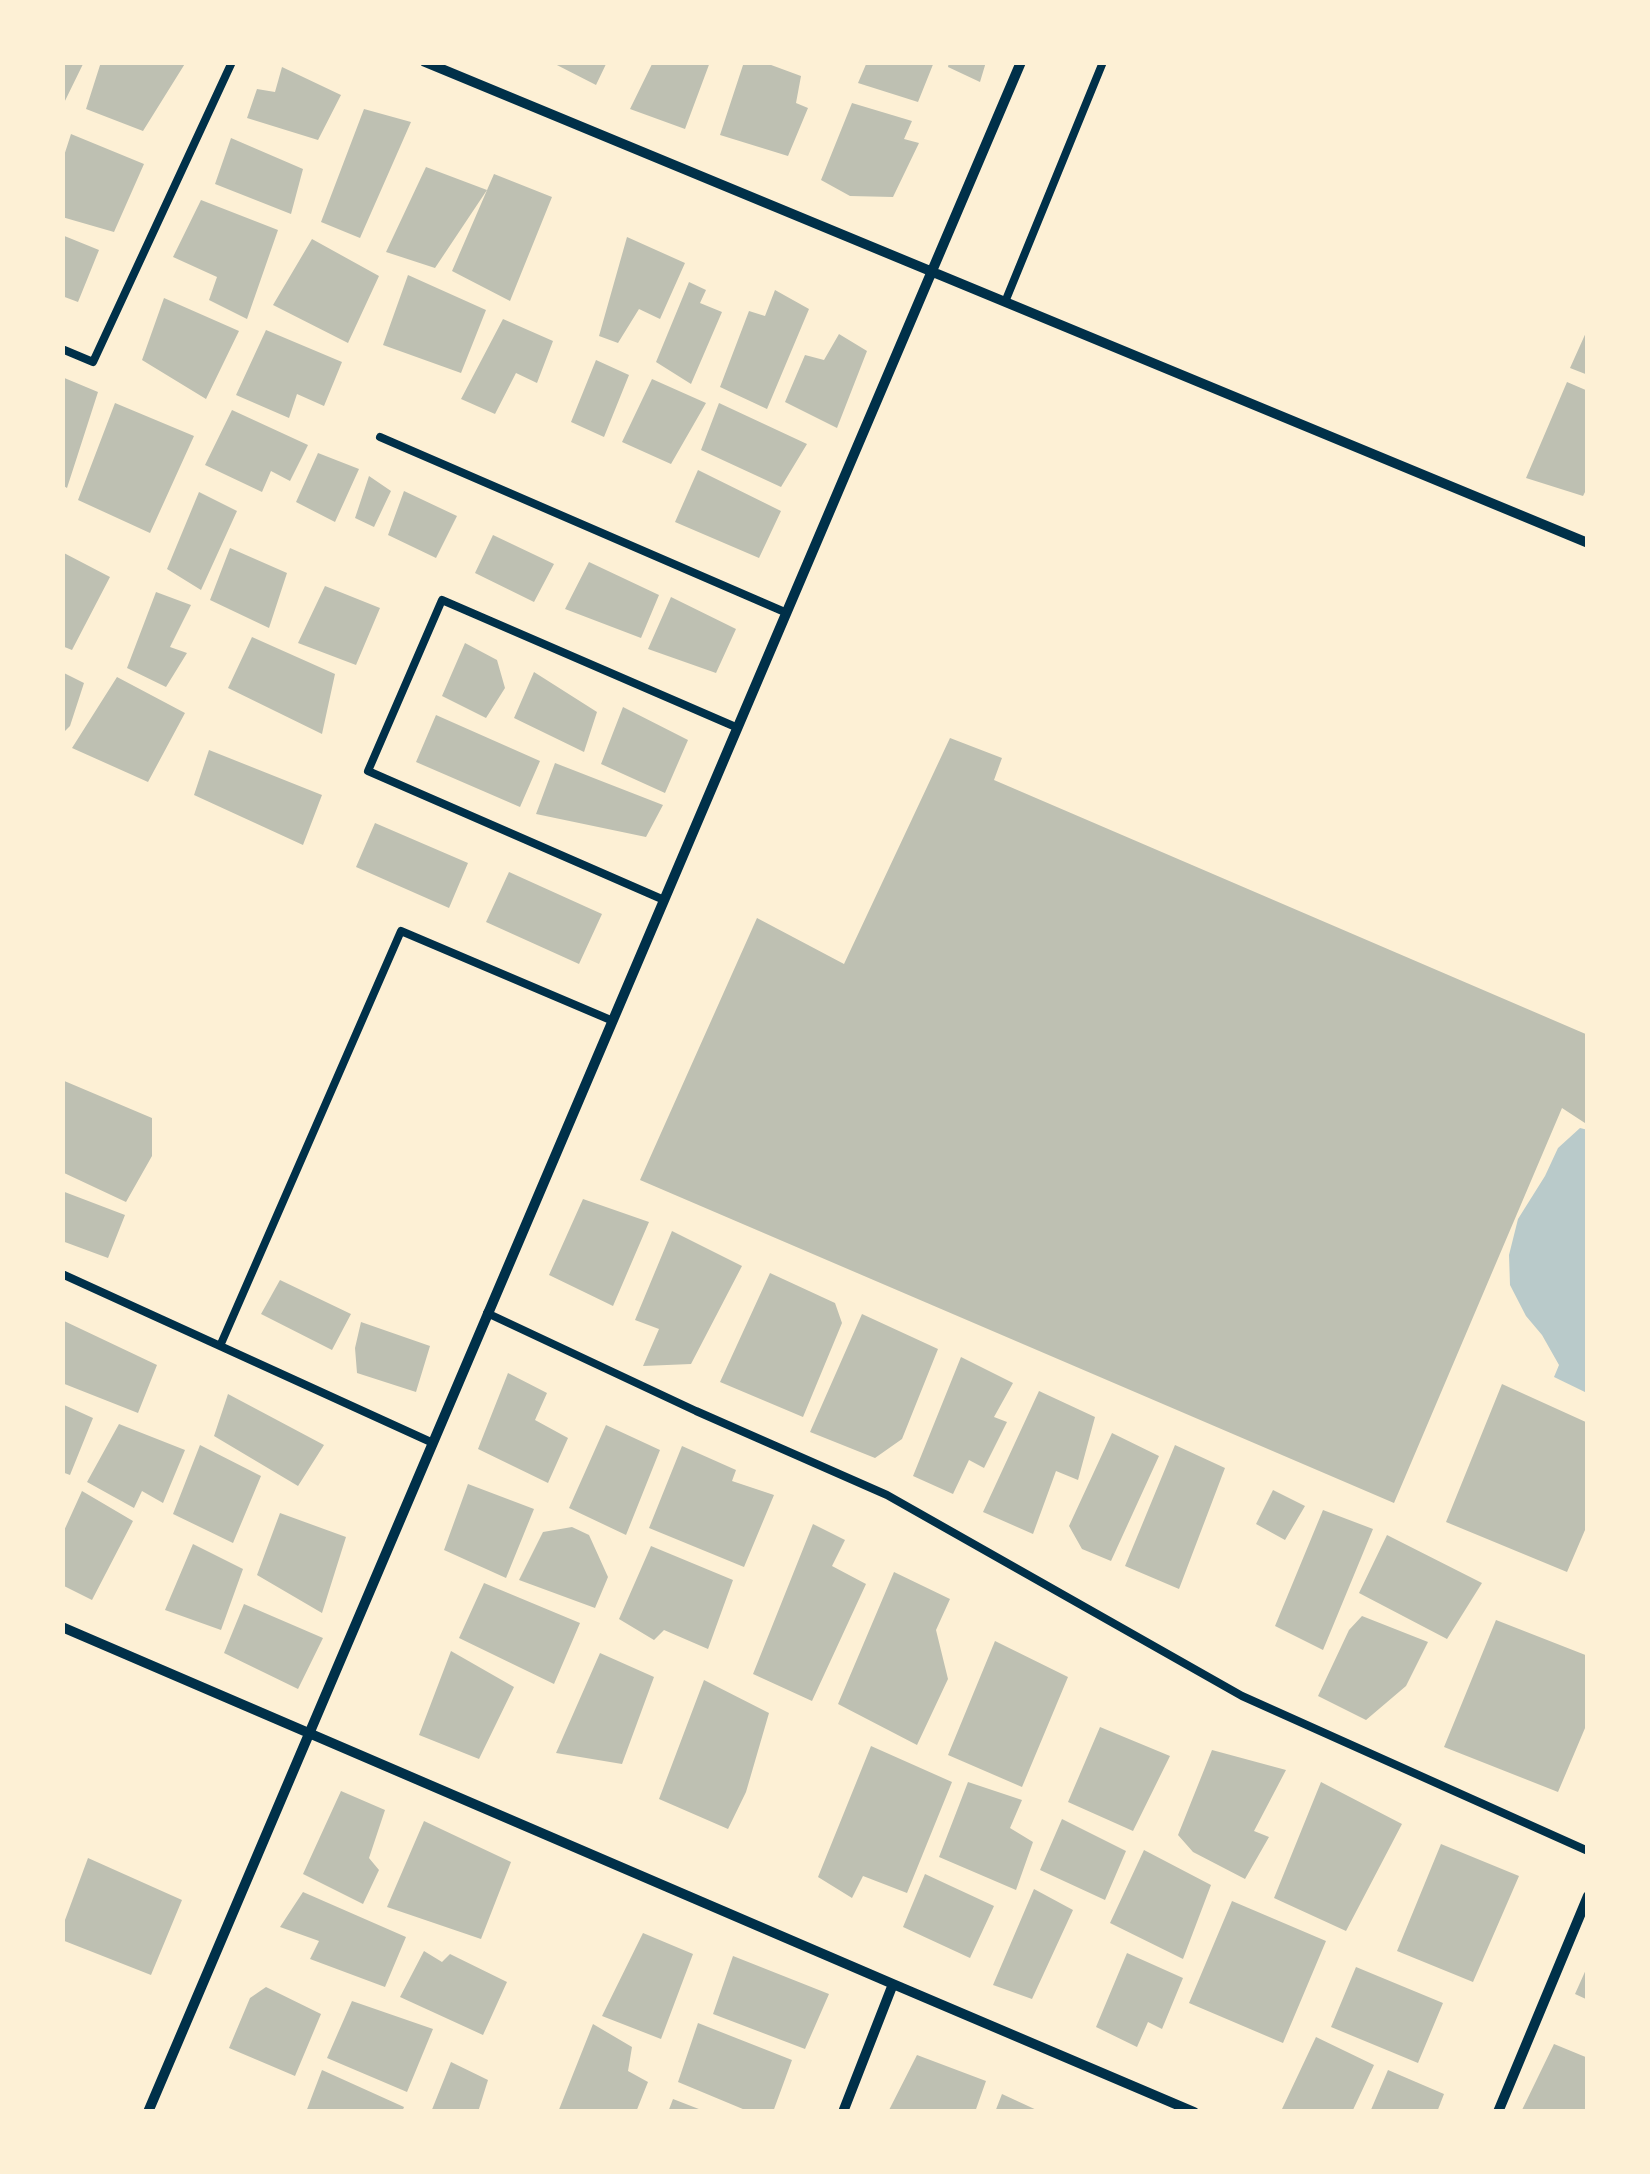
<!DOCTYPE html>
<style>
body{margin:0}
#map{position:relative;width:1650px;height:2174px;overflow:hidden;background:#fdf0d5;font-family:Commissioner,sans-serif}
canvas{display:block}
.frame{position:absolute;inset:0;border:65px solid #fdf0d5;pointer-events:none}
</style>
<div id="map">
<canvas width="1650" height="2174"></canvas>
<div class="frame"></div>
</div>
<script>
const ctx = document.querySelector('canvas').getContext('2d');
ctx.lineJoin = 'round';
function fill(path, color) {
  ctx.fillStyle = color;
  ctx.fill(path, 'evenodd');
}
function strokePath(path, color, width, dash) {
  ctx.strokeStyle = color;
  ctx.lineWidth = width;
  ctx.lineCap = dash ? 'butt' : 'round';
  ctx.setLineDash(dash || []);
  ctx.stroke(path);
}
fill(new Path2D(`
 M 1580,1128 L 1588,1130 L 1587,1393 L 1554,1377 L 1559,1365 L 1542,1335 L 1526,1316 L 1510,1285 L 1509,1255 L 1518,1219 L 1545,1176 L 1558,1148 Z`), '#b9caca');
fill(new Path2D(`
 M 62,62 L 84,62 L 62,107 Z
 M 101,62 L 186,62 L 143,131 L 86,109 Z
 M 551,62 L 607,62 L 596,85 Z
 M 653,62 L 710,62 L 685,129 L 630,109 Z
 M 744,62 L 763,62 L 801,76 L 796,103 L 808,108 L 788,156 L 720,135 Z
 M 867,62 L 934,62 L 918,102 L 858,83 Z
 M 949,62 L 986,62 L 980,82 L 948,67 Z
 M 282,67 L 341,95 L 318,140 L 247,118 L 257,89 L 275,92 Z
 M 852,103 L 912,121 L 904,139 L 919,143 L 893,197 L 850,196 L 821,180 Z
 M 364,109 L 411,122 L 360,238 L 321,222 Z
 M 71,134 L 144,164 L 114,232 L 62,217 L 62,162 Z
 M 231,138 L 303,169 L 291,214 L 215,184 Z
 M 426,167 L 487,190 L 435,268 L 386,252 Z
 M 494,174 L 552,197 L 510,301 L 452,271 Z
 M 201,200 L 278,230 L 247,319 L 209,300 L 217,277 L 173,257 Z
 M 62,235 L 99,250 L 78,302 L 62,296 Z
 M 627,237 L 685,263 L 660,319 L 639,309 L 618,343 L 599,336 Z
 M 312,239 L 379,276 L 348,343 L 273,305 Z
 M 408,275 L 486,310 L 461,373 L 383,345 Z
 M 689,282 L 706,290 L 700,303 L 722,312 L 691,384 L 656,362 Z
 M 775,290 L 809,309 L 767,409 L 720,387 L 749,311 L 765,316 Z
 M 164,298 L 239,331 L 206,399 L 142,360 Z
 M 503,319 L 553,341 L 537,383 L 516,373 L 495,414 L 461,399 Z
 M 1588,328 L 1588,375 L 1570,368 Z
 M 266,330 L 342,362 L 324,406 L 297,394 L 289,418 L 236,395 Z
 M 839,334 L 867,351 L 837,428 L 785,402 L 805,355 L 824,360 Z
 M 596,360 L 629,375 L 604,437 L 571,422 Z
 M 62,377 L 98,392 L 67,488 L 62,485 Z
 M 652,379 L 706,403 L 671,464 L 622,442 Z
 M 1567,382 L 1588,391 L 1588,486 L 1583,496 L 1526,478 Z
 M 115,403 L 194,436 L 150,533 L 78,500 Z
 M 719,403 L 807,444 L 781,487 L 701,450 Z
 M 232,410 L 308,445 L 290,481 L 271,471 L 262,492 L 205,465 Z
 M 318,453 L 359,469 L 335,522 L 296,502 Z
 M 698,470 L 781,511 L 759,558 L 675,522 Z
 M 369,476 L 391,491 L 374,527 L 355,518 Z
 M 404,491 L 457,516 L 436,558 L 388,535 Z
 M 199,492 L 237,511 L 201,590 L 167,569 Z
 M 493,535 L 554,564 L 534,602 L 475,573 Z
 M 230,548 L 287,573 L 269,628 L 210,600 Z
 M 62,552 L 110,577 L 72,650 L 62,646 Z
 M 589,562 L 659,595 L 641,638 L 565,609 Z
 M 325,586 L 380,608 L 356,665 L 298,643 Z
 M 156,592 L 191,605 L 170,647 L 187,653 L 166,687 L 127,668 Z
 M 671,597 L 736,629 L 716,673 L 648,649 Z
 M 252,637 L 335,674 L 322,734 L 228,688 Z
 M 465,643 L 497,660 L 505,688 L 486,718 L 442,696 Z
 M 62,672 L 84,683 L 70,726 L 62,734 Z
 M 534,672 L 597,712 L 584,752 L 514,718 Z
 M 117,677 L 185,713 L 148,782 L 72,748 Z
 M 623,707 L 688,740 L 665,793 L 601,764 Z
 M 436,715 L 540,761 L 520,807 L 416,762 Z
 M 950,738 L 1002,758 L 994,780 L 1588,1035 L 1588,1125 L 1562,1108 L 1394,1503 L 640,1180 L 757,918 L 844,964 Z
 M 209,750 L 322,795 L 303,845 L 194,795 Z
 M 555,763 L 663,805 L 646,837 L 536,814 Z
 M 375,823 L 468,863 L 449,908 L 356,867 Z
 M 509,872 L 602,914 L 579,964 L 486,922 Z
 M 62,1080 L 152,1118 L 152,1156 L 126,1202 L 62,1172 Z
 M 62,1191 L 125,1215 L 108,1258 L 62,1241 Z
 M 583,1199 L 649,1222 L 613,1306 L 549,1275 Z
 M 672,1231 L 742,1266 L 691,1364 L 643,1366 L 659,1329 L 635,1320 Z
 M 770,1273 L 835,1303 L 842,1323 L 803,1417 L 720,1382 Z
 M 280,1280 L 351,1314 L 332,1350 L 261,1314 Z
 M 862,1314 L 938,1349 L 902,1439 L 875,1458 L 810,1432 Z
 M 62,1320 L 157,1365 L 138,1413 L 62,1383 Z
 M 361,1322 L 430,1346 L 416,1392 L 357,1373 L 355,1348 Z
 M 961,1357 L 1013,1383 L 994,1417 L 1007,1422 L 984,1468 L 969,1460 L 953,1494 L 913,1476 Z
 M 508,1373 L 547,1393 L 535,1420 L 568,1438 L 548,1483 L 478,1449 Z
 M 1502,1384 L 1588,1423 L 1588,1523 L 1567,1572 L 1446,1522 Z
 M 1039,1391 L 1095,1417 L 1078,1480 L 1056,1471 L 1033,1534 L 983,1512 Z
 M 228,1394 L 324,1445 L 298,1486 L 214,1436 Z
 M 62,1404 L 93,1418 L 70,1475 L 62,1472 Z
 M 119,1424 L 185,1450 L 163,1503 L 142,1491 L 134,1508 L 87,1482 Z
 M 606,1425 L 660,1450 L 626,1535 L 569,1508 Z
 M 1112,1433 L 1159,1456 L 1111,1561 L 1082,1549 L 1069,1526 Z
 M 200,1445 L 261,1476 L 233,1543 L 173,1514 Z
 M 1175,1445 L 1225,1468 L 1179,1589 L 1125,1566 Z
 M 682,1446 L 736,1470 L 732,1481 L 774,1495 L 744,1567 L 649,1528 Z
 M 468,1484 L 534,1509 L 506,1578 L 444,1550 Z
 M 1273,1490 L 1305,1506 L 1285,1540 L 1256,1524 Z
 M 82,1491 L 133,1521 L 92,1600 L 62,1585 L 62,1535 Z
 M 1323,1510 L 1373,1529 L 1323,1650 L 1275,1626 Z
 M 280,1513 L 346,1537 L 322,1613 L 257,1575 Z
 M 813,1524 L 845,1540 L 832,1566 L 866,1584 L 812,1701 L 753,1674 Z
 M 572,1527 L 589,1535 L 608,1577 L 595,1608 L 519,1580 L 543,1532 Z
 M 1387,1535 L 1482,1583 L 1447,1639 L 1359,1593 Z
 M 193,1544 L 243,1569 L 221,1630 L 165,1610 Z
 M 651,1546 L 733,1580 L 708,1649 L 664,1630 L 654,1640 L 619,1619 Z
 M 894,1572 L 950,1599 L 936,1630 L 948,1679 L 917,1745 L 838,1704 Z
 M 484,1583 L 580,1623 L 554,1684 L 459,1638 Z
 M 244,1604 L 323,1638 L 298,1689 L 224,1653 Z
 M 1362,1616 L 1428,1642 L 1406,1686 L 1366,1720 L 1318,1696 L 1349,1630 Z
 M 1496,1620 L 1588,1656 L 1588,1721 L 1558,1792 L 1444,1747 Z
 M 995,1641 L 1068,1677 L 1022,1787 L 948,1755 Z
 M 451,1651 L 514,1687 L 479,1759 L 419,1735 Z
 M 600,1653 L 654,1677 L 622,1764 L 556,1753 Z
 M 704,1680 L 769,1713 L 746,1792 L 728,1829 L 659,1799 Z
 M 1100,1727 L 1170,1756 L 1133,1831 L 1068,1802 Z
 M 871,1746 L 952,1782 L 907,1893 L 863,1876 L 852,1898 L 818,1877 Z
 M 1212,1750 L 1286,1770 L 1254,1831 L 1269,1837 L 1245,1879 L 1193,1852 L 1178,1835 Z
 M 968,1782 L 1022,1800 L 1010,1828 L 1033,1842 L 1016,1890 L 939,1857 Z
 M 1321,1782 L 1402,1824 L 1346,1931 L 1274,1898 Z
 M 341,1791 L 385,1810 L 369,1858 L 379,1870 L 363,1904 L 303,1874 Z
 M 1062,1819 L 1126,1851 L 1105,1900 L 1040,1870 Z
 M 424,1821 L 511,1862 L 481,1939 L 387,1907 Z
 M 1441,1844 L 1519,1876 L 1473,1982 L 1397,1951 Z
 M 1144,1850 L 1211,1885 L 1183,1959 L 1110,1923 Z
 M 88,1858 L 182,1900 L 151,1975 L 62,1940 L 62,1928 Z
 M 925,1874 L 994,1906 L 970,1958 L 903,1927 Z
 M 1034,1889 L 1073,1910 L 1032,1999 L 993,1985 Z
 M 303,1892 L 406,1937 L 385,1987 L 310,1959 L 319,1941 L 280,1927 Z
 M 1232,1901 L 1326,1941 L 1283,2043 L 1189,2003 Z
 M 643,1933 L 693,1954 L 661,2039 L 602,2016 Z
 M 424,1951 L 442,1962 L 450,1954 L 507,1982 L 483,2035 L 400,1997 Z
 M 1127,1953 L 1183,1978 L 1162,2029 L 1148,2022 L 1137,2047 L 1096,2027 Z
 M 733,1956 L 829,1994 L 805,2049 L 713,2014 Z
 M 1588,1965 L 1588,2000 L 1575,1994 Z
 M 1356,1967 L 1443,2003 L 1418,2063 L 1331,2027 Z
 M 266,1987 L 321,2014 L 295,2076 L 229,2048 L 250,1998 Z
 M 352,2001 L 433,2029 L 407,2092 L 327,2058 Z
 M 698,2023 L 792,2060 L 773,2112 L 750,2112 L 678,2082 Z
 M 593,2024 L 632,2047 L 628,2071 L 648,2082 L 636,2112 L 558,2112 Z
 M 1316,2037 L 1374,2065 L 1352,2112 L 1287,2112 L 1282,2109 Z
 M 1554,2044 L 1588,2058 L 1588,2112 L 1521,2112 Z
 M 917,2055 L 986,2081 L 975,2112 L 888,2112 Z
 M 451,2062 L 488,2080 L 478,2112 L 431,2112 Z
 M 322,2070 L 404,2107 L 402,2112 L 306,2112 Z
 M 1388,2070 L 1444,2094 L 1437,2112 L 1370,2112 Z
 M 1002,2094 L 1041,2112 L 995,2112 Z
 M 673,2099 L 704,2111 L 704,2112 L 668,2112 Z`), '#bec0b2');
strokePath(new Path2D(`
 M 1005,302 L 1103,62
 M 62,349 L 93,362 L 232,62
 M 380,437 L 787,613
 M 664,900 L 368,771 L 442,600 L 738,728
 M 62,1274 L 433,1443
 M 487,1313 L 696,1411 L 887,1495 L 1242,1696 L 1588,1851
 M 220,1346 L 401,931 L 613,1021`), '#003049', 8);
strokePath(new Path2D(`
 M 425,62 L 1588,543
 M 62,1627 L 893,1984 L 843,2112
 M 893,1984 L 1194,2112
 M 148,2112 L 1021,62
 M 1498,2112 L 1588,1896`), '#003049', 10);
</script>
